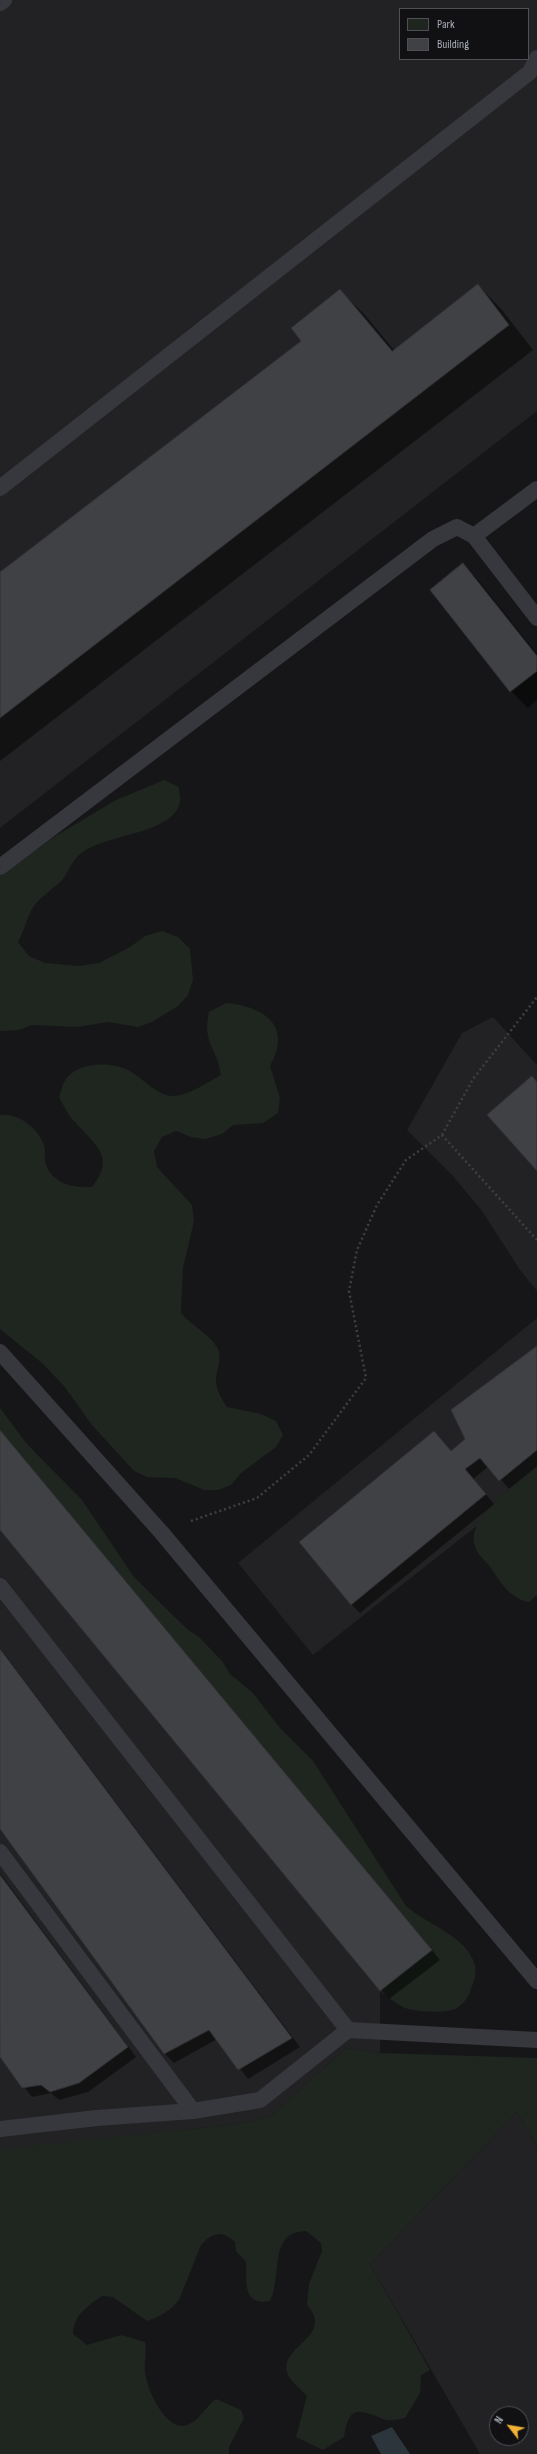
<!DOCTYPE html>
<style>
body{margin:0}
#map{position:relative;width:537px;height:2454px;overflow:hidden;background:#161618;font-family:"Sofia Sans Condensed",sans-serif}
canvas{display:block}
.legend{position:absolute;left:399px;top:8px;width:130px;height:52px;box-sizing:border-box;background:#111113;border:1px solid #4d4f55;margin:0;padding:5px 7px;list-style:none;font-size:12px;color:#a8adb8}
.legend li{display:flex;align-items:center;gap:8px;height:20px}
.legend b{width:20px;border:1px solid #4d4f55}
.north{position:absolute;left:489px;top:2406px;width:40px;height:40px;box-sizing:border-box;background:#111113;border:1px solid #4d4f55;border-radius:50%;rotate:301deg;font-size:11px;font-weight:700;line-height:16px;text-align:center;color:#a8adb8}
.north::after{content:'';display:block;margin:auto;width:14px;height:18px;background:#f2b134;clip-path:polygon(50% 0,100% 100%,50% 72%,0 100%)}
</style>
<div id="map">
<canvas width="537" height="2454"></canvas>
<ul class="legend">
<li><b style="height:11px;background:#1e261f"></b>Park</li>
<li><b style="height:11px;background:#404145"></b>Building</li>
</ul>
<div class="north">N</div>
</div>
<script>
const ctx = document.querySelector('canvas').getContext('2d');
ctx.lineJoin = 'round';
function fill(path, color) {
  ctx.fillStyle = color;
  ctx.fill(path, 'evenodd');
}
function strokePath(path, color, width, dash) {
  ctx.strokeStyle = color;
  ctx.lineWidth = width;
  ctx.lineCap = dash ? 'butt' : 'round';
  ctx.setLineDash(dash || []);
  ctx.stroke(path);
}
fill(new Path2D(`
 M 0,0 L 537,0 L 537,411 L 0,828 ZM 400,9 L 528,9 L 528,59 L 400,59 Z
 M 493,1017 L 537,1065 L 537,1291 L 520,1270 L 482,1211 L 452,1175 L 407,1130 L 462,1033 Z
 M 537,1318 L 537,1467 L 500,1498 L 486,1511 L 478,1525 L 313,1655 L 238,1563 Z
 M 0,1430 L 432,1950 L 380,1991 L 380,2053 L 346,2048 L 271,2116 L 237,2124 L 0,2150 Z
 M 517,2112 L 537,2146 L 537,2454 L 480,2454 L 370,2264 ZM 497,2414 L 521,2414 L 521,2438 L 497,2438 Z`), '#222225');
fill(new Path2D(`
 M 164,780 L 179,787 C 179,791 181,798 180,802 C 173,836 101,833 78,856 C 72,862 68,872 63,879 C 53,890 38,897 31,911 C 26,921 24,931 18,942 L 29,956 L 45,963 L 79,966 L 99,963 L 130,947 L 145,936 L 162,931 L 178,937 L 190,949 L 193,980 L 188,995 L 178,1006 L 152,1022 L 138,1027 L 108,1022 L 78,1027 L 32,1025 L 19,1030 L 0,1031 L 0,876 L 54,837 L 116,800 Z
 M 226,1003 C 264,1006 293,1026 270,1066 L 280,1098 L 278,1113 L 263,1123 L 233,1125 L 222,1134 L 205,1139 L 191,1137 L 176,1131 L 162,1137 L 154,1151 L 157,1167 L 192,1205 L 194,1221 L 183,1268 L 181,1313 C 192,1326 209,1334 217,1347 C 223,1358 217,1368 216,1378 C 216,1390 221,1398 227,1407 L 261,1414 L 276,1421 L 283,1435 L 276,1447 L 241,1473 L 231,1485 L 218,1490 L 204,1490 L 175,1478 L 147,1477 L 134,1471 L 92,1425 L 64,1386 L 42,1363 L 0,1329 L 0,1115 C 19,1112 41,1130 45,1149 C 45,1154 44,1160 46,1165 C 54,1184 73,1188 92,1187 C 116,1157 96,1146 76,1123 C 68,1116 64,1106 59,1097 C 61,1092 62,1086 64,1082 C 75,1062 109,1061 128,1070 C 142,1077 157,1096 173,1096 C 190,1095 206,1083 221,1075 C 217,1047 202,1044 209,1012 Z
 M 0,1408 L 27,1444 L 82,1500 L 134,1577 L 187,1629 L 199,1637 L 222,1661 L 230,1674 L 252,1692 L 280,1728 L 313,1761 L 406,1906 C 426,1924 467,1936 475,1965 C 477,1972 474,1982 471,1989 C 469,1997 464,2003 457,2008 C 448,2014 412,2012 403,2007 C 395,2003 387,1996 380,1991 L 432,1950 L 0,1430 Z
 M 537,1467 L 537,1595 L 529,1602 C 512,1599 502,1585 493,1571 C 487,1561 476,1555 474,1543 C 469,1515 519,1483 537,1467 Z
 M 346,2048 L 380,2053 L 537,2058 L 537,2146 L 517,2112 L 370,2264 L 430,2370 L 421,2375 L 420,2393 L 405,2418 C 398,2419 389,2422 383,2419 C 358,2409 349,2405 344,2437 L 323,2450 L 296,2437 L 307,2396 C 301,2389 292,2383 288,2375 C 276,2346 336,2338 307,2305 L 309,2284 L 322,2251 L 321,2243 L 306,2231 C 267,2232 283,2277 270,2301 C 242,2306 247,2282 246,2262 L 236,2251 L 235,2242 C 222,2230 212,2233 201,2245 L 179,2300 C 171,2310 160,2317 147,2321 L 113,2297 L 102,2296 C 88,2306 73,2315 73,2334 L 87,2345 L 121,2335 L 145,2342 C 147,2352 144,2362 145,2372 C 146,2387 166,2433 187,2425 C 199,2421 205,2407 216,2399 L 241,2410 L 244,2418 L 229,2447 L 229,2454 L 0,2454 L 0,2149 L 237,2124 L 271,2116 Z`), '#1e261f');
fill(new Path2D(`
 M 392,2427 L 410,2454 L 381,2454 L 371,2436 Z`), '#2c353c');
fill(new Path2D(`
 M 478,285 L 502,310 L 533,350 L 0,761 L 0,573 L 303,341 L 340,291 L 365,315 L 394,350 Z
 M 463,564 L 479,581 L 537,654 L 537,700 L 528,708 L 511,691 L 431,590 Z
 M 537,1348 L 537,1466 L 509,1489 L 489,1466 L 473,1479 L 494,1504 L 360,1613 L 351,1604 L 434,1432 L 451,1452 L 466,1440 Z
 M 0,1430 L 440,1960 L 389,1999 L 0,1529 Z
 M 0,1648 L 300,2047 L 248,2079 L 217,2039 L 174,2063 L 165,2054 L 0,1827 Z
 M 0,1873 L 136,2057 L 88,2092 L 59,2100 L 51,2093 L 32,2097 L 0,2056 Z`), '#0007');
const building = new Path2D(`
 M 478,284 L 509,325 L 0,718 L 0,572 L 301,341 L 291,328 L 340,289 L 392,351 Z
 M 463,563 L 537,656 L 537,671 L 510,692 L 430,590 Z
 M 532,1076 L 537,1082 L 537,1171 L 487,1115 Z
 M 537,1346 L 537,1450 L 499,1481 L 480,1458 L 465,1469 L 486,1494 L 351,1605 L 299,1542 L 434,1431 L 451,1451 L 465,1439 L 451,1410 Z
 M 0,1430 L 432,1950 L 380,1991 L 0,1530 Z
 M 0,1649 L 292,2038 L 238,2070 L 209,2030 L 164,2054 L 0,1829 Z
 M 0,1875 L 128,2047 L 79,2083 L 50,2092 L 41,2085 L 22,2088 L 0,2057 Z`);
fill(building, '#404145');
strokePath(building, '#303034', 1);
strokePath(new Path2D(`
 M 442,1135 L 473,1079 L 537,997
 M 191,1521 L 257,1498 L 309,1455 L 366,1378 L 349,1291 L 357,1250 L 377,1205 L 406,1160 L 442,1135 L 537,1240`), '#3d3f44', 2.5, [2, 3]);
strokePath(new Path2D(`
 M 0,3 L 4,0
 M 0,488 L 530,72 L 537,58
 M 474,536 L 537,489
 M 0,867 L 433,539 L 457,527 L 474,536 L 537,618
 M 0,1352 L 161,1532 L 537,1981
 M 0,1586 L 348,2030 L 537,2040
 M 0,1852 L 193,2111
 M 0,2129 L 97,2118 L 193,2111 L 260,2100 L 348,2030`), '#37383d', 16);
</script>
